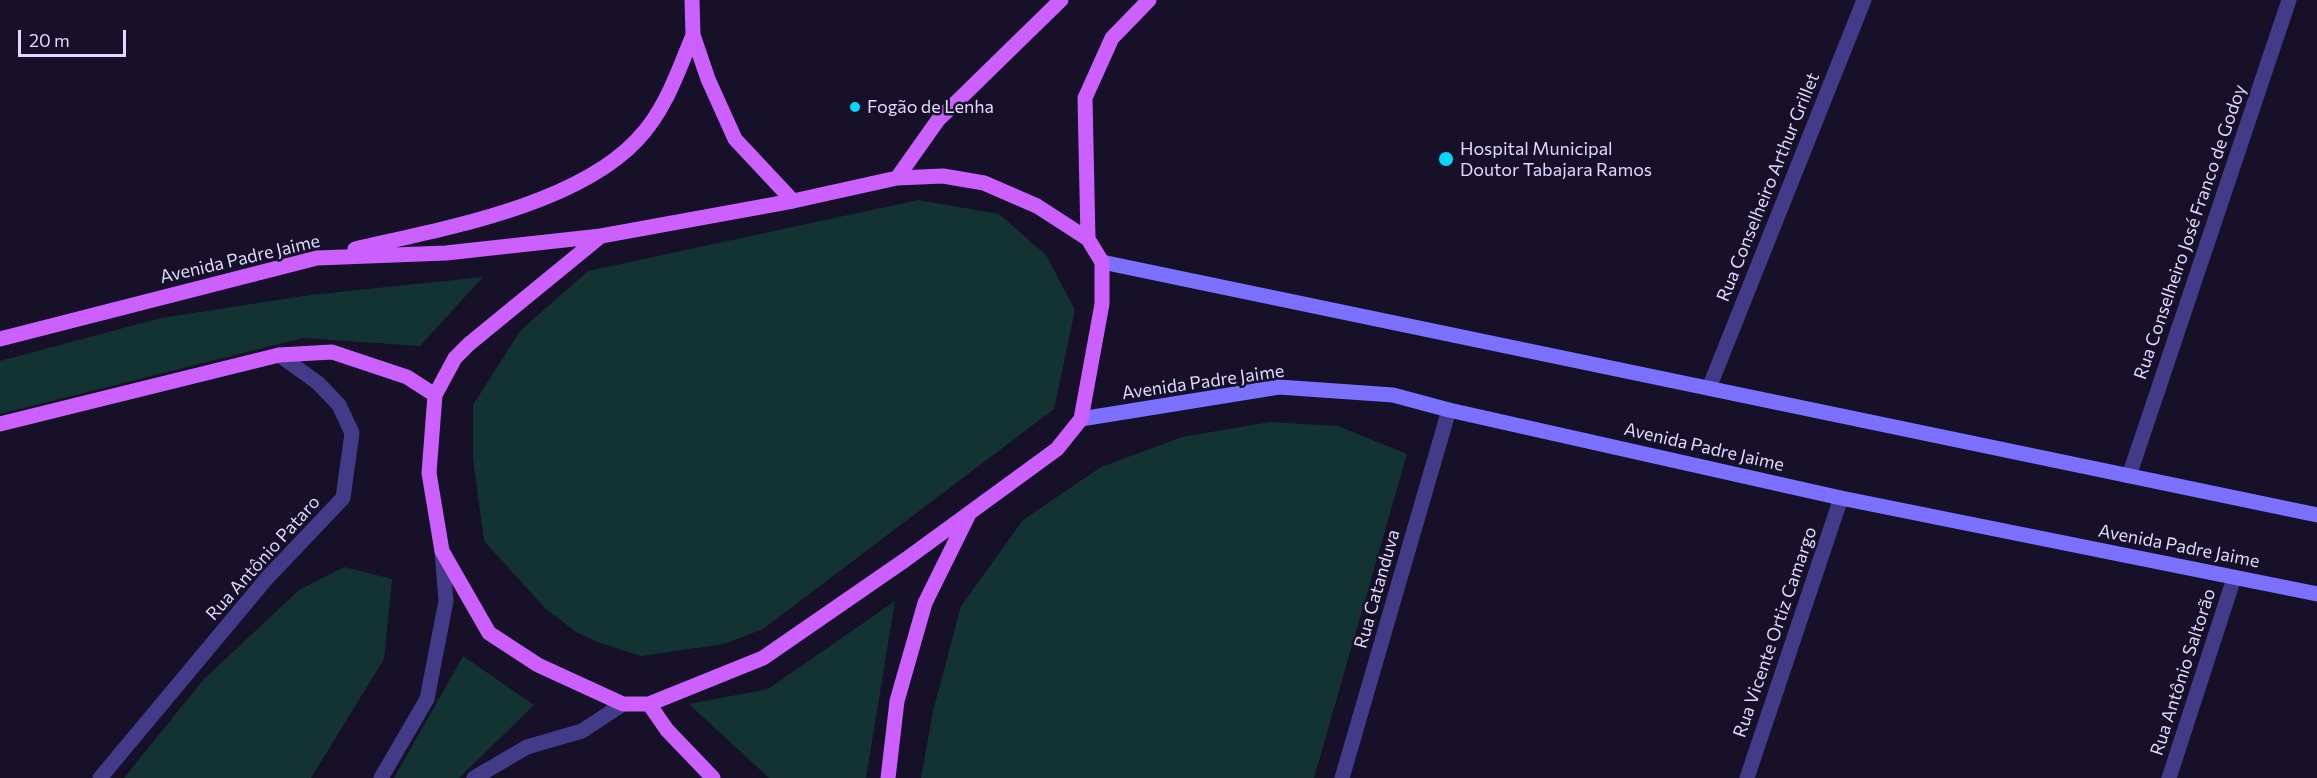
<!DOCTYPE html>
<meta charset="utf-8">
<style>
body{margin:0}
#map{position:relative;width:2317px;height:778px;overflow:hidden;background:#161029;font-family:Commissioner,sans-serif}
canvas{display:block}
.scale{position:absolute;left:18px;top:30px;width:108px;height:27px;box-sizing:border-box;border:3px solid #dfd9ff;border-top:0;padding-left:8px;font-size:18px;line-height:21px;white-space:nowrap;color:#dfd9ff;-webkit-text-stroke:4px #161029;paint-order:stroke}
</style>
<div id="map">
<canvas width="2317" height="778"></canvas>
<div class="scale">20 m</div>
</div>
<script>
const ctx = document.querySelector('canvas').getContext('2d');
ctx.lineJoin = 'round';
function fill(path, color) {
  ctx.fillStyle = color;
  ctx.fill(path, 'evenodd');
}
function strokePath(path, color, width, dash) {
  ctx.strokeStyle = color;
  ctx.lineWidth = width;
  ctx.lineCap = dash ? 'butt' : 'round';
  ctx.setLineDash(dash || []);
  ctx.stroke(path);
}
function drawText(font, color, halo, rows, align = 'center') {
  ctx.font = font + ' Commissioner,sans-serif';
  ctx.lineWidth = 5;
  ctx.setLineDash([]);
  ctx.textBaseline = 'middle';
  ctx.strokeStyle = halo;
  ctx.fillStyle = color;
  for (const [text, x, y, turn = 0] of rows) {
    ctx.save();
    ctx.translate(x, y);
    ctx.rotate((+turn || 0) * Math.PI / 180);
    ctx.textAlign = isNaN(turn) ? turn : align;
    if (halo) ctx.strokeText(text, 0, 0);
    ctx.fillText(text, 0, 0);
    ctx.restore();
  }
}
fill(new Path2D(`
 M 918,200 L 999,214 L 1046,255 L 1075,310 L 1054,409 L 763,629 L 724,644 L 641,656 L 600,643 L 576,632 L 545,608 L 484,541 L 473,458 L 473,405 L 520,331 L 588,271 Z
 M 483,277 L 420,346 L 303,338 L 0,414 L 0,361 L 161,318 L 310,295 Z
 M 1270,422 L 1338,426 L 1407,454 L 1314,778 L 921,778 L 933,711 L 961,606 L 1023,520 L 1101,467 L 1182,437 Z
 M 344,567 L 392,579 L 384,659 L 311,778 L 124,778 L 203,680 L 299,590 Z
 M 895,601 L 866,778 L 769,778 L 689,704 L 768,689 Z
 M 463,656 L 534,705 L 459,778 L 394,778 Z`), '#133333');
strokePath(new Path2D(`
 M 1709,388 L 1864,0
 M 2129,476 L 2289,0
 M 100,778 L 267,578 L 343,498 L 352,433 L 339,405 L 318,383 L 279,355
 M 1342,778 L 1449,410
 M 1747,778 L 1841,498
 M 2169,778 L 2234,578`), '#433b88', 15);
strokePath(new Path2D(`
 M 381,778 L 427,699 L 446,601 L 442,551
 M 474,778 L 527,747 L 582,731 L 623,704`), '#433b88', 15);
strokePath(new Path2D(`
 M 1102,262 L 2317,515
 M 1081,419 L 1279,387 L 1393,395 L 1449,410 L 1841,498 L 2317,594`), '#7b70ff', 15);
strokePath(new Path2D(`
 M 692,0 L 693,35 L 708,79 L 735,139 L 793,201
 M 943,176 L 984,183 L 1037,206 L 1088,239 L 1102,262 L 1102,304 L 1081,419 L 1057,449 L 905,560 L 763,658 L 649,704 L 623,704 L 538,665 L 489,633 L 442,551 L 429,473 L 435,395 L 455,358 L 469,344 L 601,236 L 793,201 L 897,178 Z
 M 897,178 L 938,120 L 1061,0
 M 1088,239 L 1085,98 L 1112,38 L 1149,0
 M 355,249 C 441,229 575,206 637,140 C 665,111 678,72 693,35
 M 0,339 L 317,258 L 446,253 L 601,236
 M 0,424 L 279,355 L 332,352 L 407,377 L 435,395
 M 649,704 L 667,730 L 713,778
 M 888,778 L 897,701 L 925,603 L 969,514`), '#cc60ff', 15);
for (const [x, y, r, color] of [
 [855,107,6,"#05d8ff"],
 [1446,159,8,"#05d8ff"]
]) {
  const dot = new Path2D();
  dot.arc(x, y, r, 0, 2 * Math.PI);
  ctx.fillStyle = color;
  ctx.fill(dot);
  strokePath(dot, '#161029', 2);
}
drawText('18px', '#dfd9ff', '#161029', [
 ["Fogão de Lenha",867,107],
 ["Hospital Municipal",1460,149],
 ["Doutor Tabajara Ramos",1460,170]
], 'left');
drawText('18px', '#dfd9ff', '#161029', [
 ["Rua Conselheiro Arthur Grillet",1768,187,-68],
 ["Rua Conselheiro José Franco de Godoy",2190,232,-71],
 ["Avenida Padre Jaime",240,259,-13],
 ["Avenida Padre Jaime",1203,382,-8],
 ["Avenida Padre Jaime",1704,447,13],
 ["Avenida Padre Jaime",2179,546,11],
 ["Rua Antônio Pataro",263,558,-48],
 ["Rua Catanduva",1377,589,-74],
 ["Rua Vicente Ortiz Camargo",1775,632,-71],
 ["Rua Antônio Saltorão",2183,672,-72]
]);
</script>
